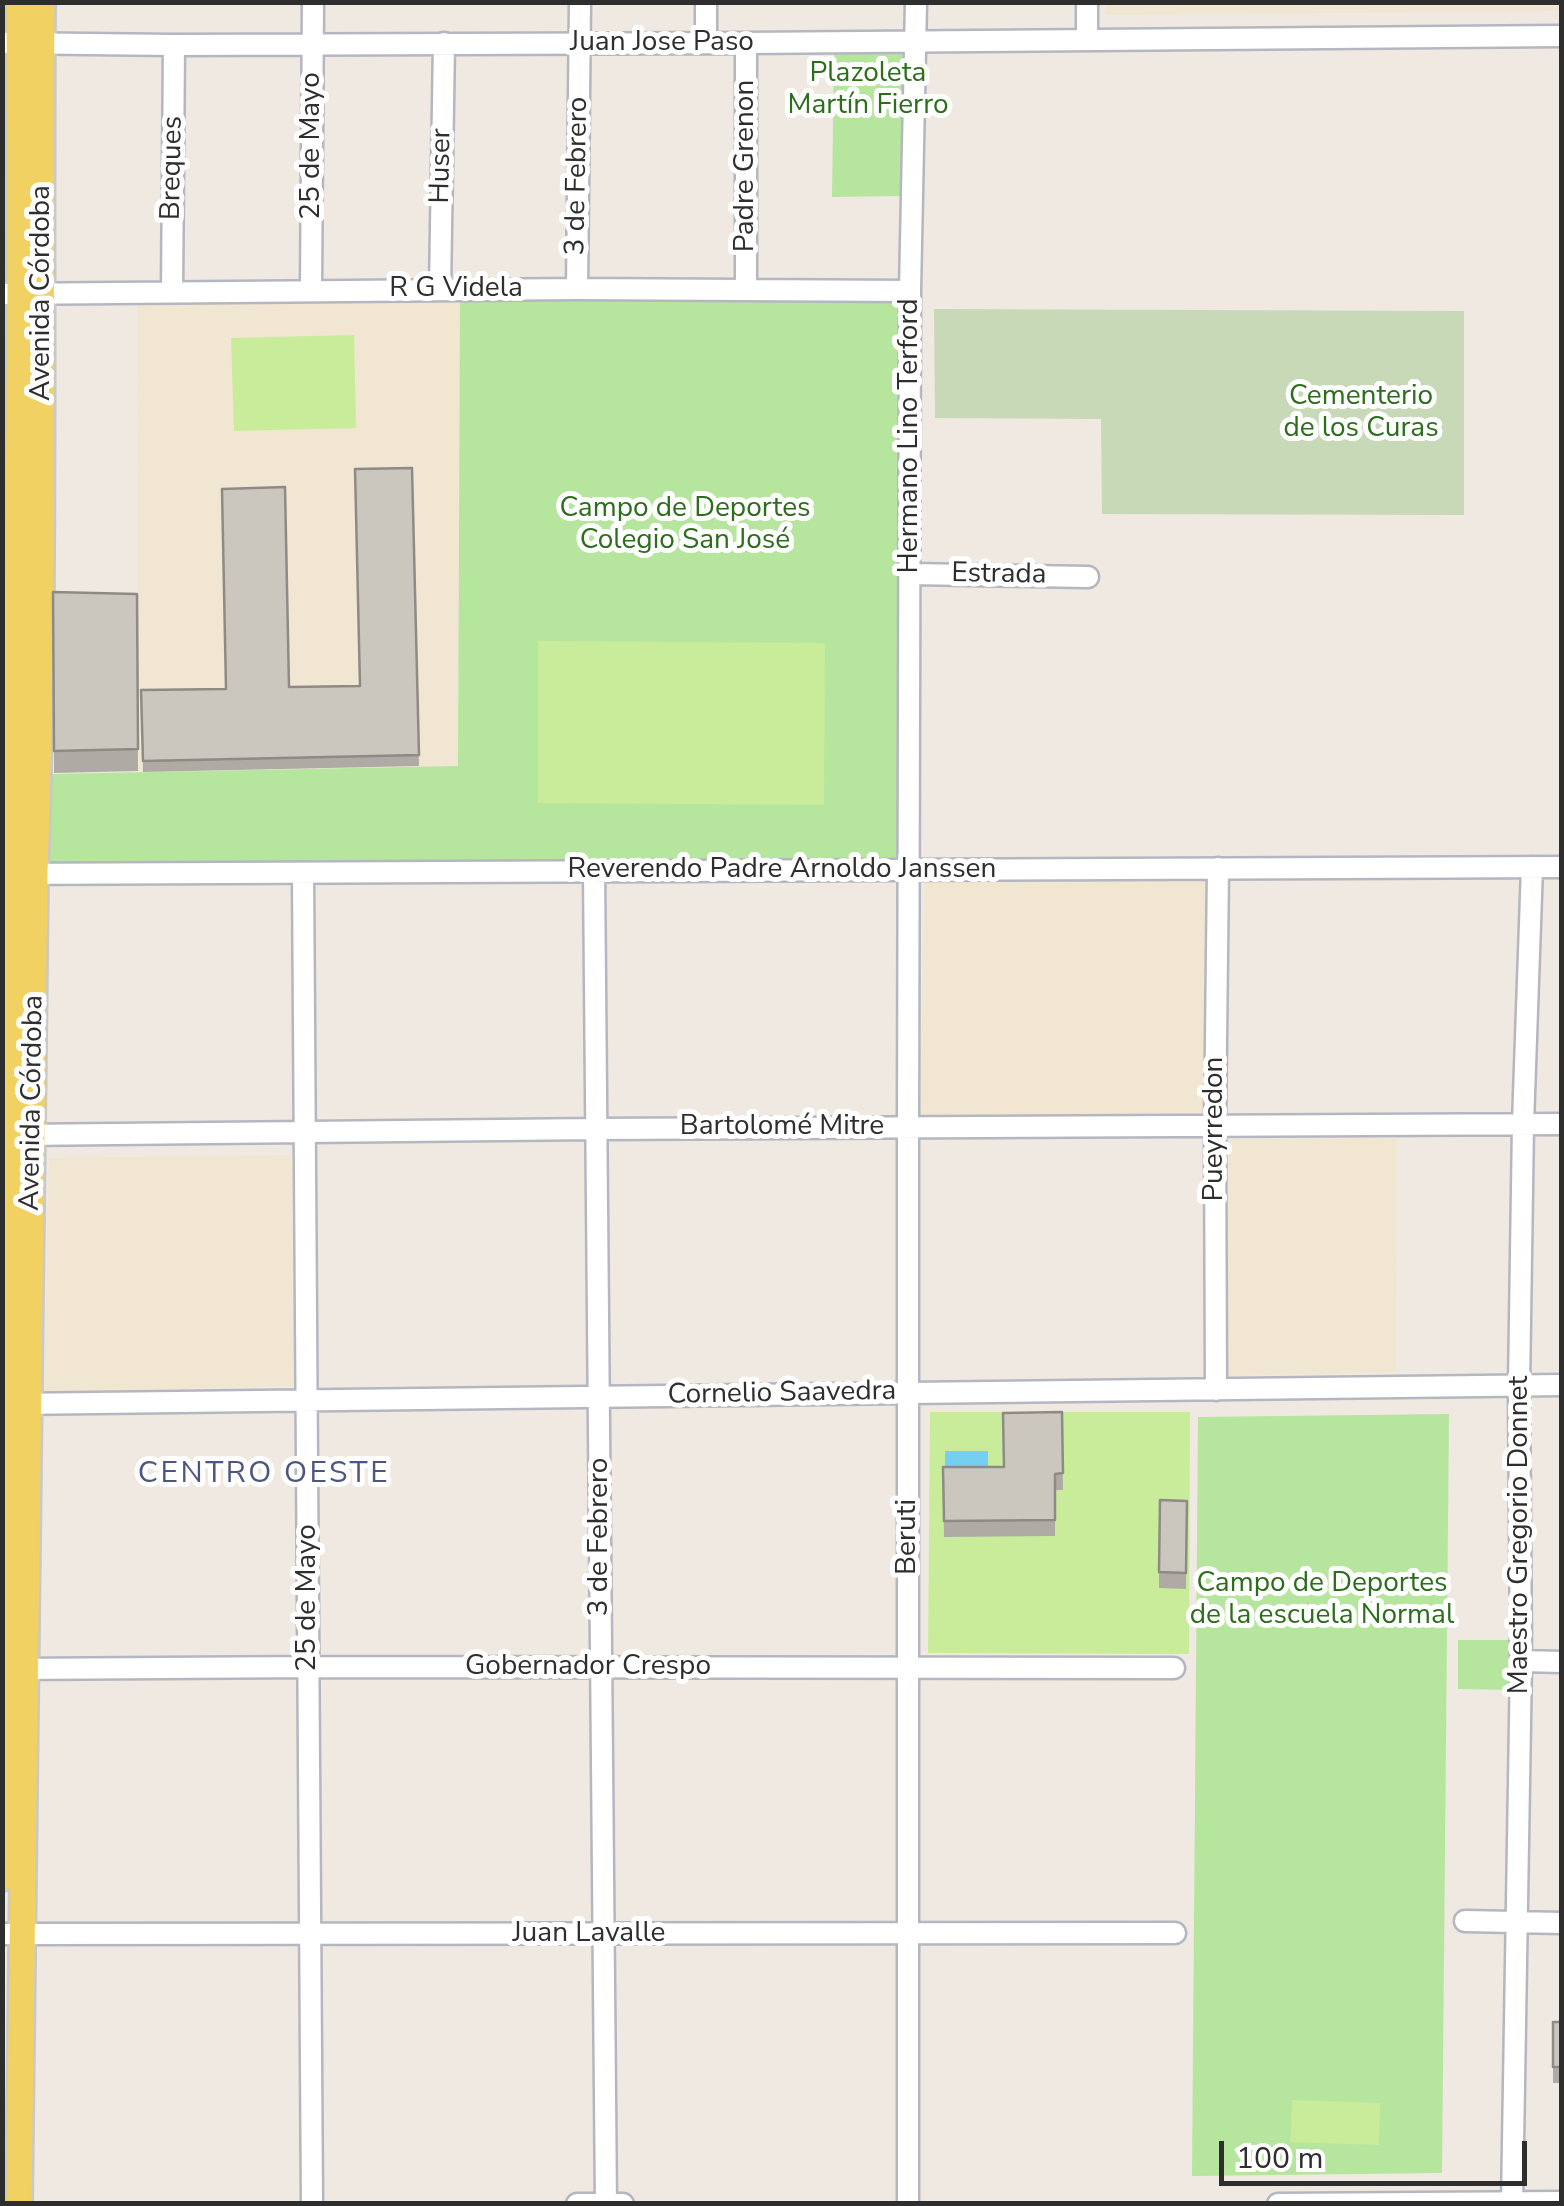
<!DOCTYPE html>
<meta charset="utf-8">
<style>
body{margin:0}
#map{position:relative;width:1564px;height:2206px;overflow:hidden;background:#efe9e1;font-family:"Nunito Sans",sans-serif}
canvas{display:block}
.frame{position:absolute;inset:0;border:5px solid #2e2e2e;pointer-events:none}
.scale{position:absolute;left:1219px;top:2141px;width:308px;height:45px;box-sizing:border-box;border:5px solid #2e2e2e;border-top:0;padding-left:12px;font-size:30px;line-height:35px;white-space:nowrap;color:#2e2e2e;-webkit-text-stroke:8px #fff;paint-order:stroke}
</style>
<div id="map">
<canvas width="1564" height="2206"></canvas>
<div class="frame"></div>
<div class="scale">100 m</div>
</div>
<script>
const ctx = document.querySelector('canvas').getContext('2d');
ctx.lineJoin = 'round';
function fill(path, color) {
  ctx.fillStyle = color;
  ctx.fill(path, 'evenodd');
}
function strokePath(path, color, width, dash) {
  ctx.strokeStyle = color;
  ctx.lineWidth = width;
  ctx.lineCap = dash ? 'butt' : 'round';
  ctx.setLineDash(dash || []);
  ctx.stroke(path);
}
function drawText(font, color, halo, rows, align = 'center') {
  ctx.font = font + ' "Nunito Sans",sans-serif';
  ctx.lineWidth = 10;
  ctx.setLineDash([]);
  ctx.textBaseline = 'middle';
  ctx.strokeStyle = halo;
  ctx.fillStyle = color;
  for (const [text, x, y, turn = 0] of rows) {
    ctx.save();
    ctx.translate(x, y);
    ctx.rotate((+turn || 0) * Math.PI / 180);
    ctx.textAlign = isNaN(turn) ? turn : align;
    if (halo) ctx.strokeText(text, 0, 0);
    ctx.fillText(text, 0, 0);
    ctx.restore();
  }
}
fill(new Path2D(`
 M 1106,2 L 1562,3 L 1561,11 L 1106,15 Z
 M 460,297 L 458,766 L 138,771 L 137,302 Z
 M 1206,877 L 1204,1113 L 920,1115 L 925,880 Z
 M 1397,1138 L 1396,1372 L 1224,1376 L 1225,1139 Z
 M 291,1155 L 293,1386 L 44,1392 L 49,1158 Z`), '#f0e6d1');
fill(new Path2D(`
 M 834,49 L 903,49 L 901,196 L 832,197 Z
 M 910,291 L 910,870 L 50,874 L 50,774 L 458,766 L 460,297 Z
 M 1449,1414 L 1442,2173 L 1192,2176 L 1198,1417 Z
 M 1458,1640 L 1515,1640 L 1514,1690 L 1458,1689 Z`), '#b6e59e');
fill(new Path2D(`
 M 934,309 L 1464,311 L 1464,515 L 1102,514 L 1101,419 L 935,418 Z`), '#c8d9b8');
fill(new Path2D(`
 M 354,335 L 356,428 L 234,431 L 231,338 Z
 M 538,641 L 825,643 L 824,805 L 538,803 Z
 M 930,1412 L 1190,1412 L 1189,1654 L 928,1653 Z
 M 1292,2100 L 1380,2103 L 1379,2145 L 1290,2142 Z`), '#c9ec9a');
fill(new Path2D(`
 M 945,1451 L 988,1451 L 988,1481 L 945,1480 Z`), '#75cff0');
const minor = new Path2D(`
 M 1087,39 L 1087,2
 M 706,42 L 706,2
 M 2,43 L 174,45 L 746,43 L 1562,36
 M 746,288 L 746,43
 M 440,289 L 444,43
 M 577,289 L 580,2
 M 311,290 L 313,2
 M 172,292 L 174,45
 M 2,294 L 577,289 L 910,291
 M 910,574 L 1088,577
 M 594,871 L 606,2204
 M 303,873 L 312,2204
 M 2,874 L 1562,867
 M 19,1135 L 596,1129 L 1562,1124
 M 1216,1390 L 1215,1126 L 1218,868
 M 14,1404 L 1562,1385
 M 1521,1661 L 1562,1662
 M 14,1669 L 309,1667 L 1174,1668
 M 1465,1921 L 1562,1923
 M 2,1934 L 1175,1933
 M 577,2204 L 623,2204
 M 908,2204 L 908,1126 L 910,291 L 916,2
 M 1278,2204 L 1562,2202
 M 1512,2204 L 1521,1661 L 1519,1385 L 1523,1124 L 1532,867`);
const major = new Path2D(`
 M 2,1878 L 13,1135 L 20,293 L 19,2
 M 19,2204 L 35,874 C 45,583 40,293 42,2`);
strokePath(minor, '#b4b7c1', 25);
strokePath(major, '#c9c9c9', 30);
strokePath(minor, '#fff', 20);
strokePath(major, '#f2d163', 25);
fill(new Path2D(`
 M 412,468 L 419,766 L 143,772 L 141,690 L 359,686 Z
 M 53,592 L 137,594 L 138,771 L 54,773 Z
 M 1062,1412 L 1063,1490 L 1055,1490 L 1055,1536 L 944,1537 L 943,1467 L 1004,1467 Z
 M 1187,1501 L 1186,1589 L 1159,1588 L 1159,1572 Z
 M 1553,2022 L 1562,2022 L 1562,2083 L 1553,2083 Z`), '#afaba4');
const building = new Path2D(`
 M 412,468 L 419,755 L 143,761 L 141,690 L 226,689 L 222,489 L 285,487 L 289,687 L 360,686 L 355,469 Z
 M 53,592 L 137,594 L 138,749 L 54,751 Z
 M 1062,1412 L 1063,1473 L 1055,1474 L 1055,1520 L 944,1521 L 943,1467 L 1004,1467 L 1003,1413 Z
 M 1160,1500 L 1187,1501 L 1186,1573 L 1159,1572 Z
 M 1553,2022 L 1562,2022 L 1562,2067 L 1553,2067 Z`);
fill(building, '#cbc7bf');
strokePath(building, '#8e8b86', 2.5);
drawText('28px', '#2e2e2e', '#fff', [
 ["Juan Jose Paso",662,43],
 ["25 de Mayo",312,146,-90],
 ["Huser",442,166,-89],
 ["Padre Grenon",746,166,-90],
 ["Breques",173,168,-89],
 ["3 de Febrero",578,176,-89],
 ["R G Videla",456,289],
 ["Avenida Córdoba",42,293,-90],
 ["Hermano Lino Terford",910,436,-90],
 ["Estrada",999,575,1],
 ["Reverendo Padre Arnoldo Janssen",782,870],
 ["Avenida Córdoba",33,1103,-89],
 ["Bartolomé Mitre",782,1127],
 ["Pueyrredon",1215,1129,-90],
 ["Cornelio Saavedra",782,1394,-1],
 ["Maestro Gregorio Donnet",1520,1535,-90],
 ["3 de Febrero",600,1537,-90],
 ["Beruti",908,1537,-90],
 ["25 de Mayo",308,1598,-90],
 ["Gobernador Crespo",588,1667],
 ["Juan Lavalle",589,1934]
]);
drawText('28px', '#2c6e1b', '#fff', [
 ["Plazoleta",868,74],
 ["Martín Fierro",868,106],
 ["Cementerio",1361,397],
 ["de los Curas",1361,429],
 ["Campo de Deportes",685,509],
 ["Colegio San José",685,541],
 ["Campo de Deportes",1322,1584],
 ["de la escuela Normal",1322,1616]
]);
ctx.letterSpacing = '2.5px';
drawText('30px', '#4d5680', '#fff', [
 ["CENTRO OESTE",264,1475]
]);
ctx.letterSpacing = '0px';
</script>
